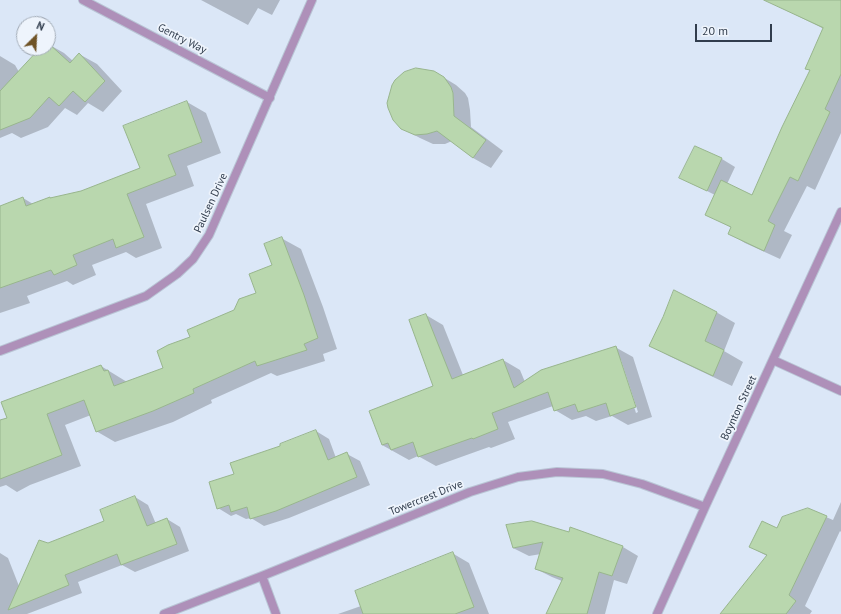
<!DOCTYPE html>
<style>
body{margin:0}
#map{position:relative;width:841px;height:614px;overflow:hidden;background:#dbe7f7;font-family:"PT Sans",sans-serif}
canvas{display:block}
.north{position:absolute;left:16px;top:16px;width:40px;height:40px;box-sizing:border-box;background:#eef4fc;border:1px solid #a2abb6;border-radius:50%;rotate:24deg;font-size:11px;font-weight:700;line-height:16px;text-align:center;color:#313d4d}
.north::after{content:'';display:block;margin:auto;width:14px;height:18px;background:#6f5326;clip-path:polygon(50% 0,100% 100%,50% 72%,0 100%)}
.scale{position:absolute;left:695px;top:24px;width:77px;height:18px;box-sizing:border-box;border:2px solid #313d4d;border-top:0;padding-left:5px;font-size:12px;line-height:14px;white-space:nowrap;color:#313d4d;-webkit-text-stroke:3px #eef4fc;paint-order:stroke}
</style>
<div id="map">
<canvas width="841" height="614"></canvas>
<div class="north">N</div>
<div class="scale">20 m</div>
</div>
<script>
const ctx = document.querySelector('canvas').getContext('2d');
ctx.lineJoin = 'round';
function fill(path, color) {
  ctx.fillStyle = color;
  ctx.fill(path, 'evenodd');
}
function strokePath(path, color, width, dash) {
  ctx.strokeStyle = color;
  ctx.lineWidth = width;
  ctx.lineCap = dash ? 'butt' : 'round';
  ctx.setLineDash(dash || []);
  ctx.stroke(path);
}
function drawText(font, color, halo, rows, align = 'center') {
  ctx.font = font + ' "PT Sans",sans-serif';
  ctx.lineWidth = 3.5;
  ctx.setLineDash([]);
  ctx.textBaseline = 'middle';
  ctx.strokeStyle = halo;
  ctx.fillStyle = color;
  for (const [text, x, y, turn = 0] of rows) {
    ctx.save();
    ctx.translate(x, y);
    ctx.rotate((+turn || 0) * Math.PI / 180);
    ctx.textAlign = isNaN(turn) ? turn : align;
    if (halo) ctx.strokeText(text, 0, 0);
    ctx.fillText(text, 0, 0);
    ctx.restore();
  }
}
fill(new Path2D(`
 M 201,0 L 280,0 L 272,15 L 258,8 L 248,25 Z
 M 794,0 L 841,0 L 841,133 L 815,190 L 807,186 L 784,231 L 792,235 L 780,259 L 745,243 L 729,233 L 732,228 L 706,214 L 715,195 L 681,178 L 695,147 L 722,159 L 735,167 L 727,184 L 752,196 L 811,71 L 807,68 L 824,29 L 788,11 Z
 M 48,44 L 64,53 L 73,61 L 79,54 L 97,64 L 122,91 L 103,112 L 88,103 L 77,115 L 65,108 L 48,127 L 21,138 L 12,133 L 0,138 L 0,56 L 15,65 L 19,72 L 42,48 L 48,48 Z
 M 416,69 L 428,70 L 438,74 L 456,85 L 465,93 L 468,98 L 470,110 L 471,127 L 503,151 L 491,168 L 473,158 L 452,141 L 445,144 L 433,144 L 420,138 L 401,128 Z
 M 187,102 L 206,113 L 221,153 L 187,166 L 194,186 L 146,204 L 162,248 L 136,258 L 126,252 L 92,265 L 96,275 L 73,285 L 67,281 L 27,296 L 30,303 L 0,313 L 0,214 L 23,198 L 33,204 L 81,192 L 141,168 Z
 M 281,238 L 301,249 L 323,307 L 337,349 L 323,354 L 325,361 L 277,376 L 271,373 L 211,400 L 212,403 L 173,422 L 115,442 L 96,431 L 91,415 L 65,425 L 81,466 L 30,485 L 17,492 L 6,485 L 0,487 L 0,421 L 8,418 L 101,366 L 127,382 L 165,369 L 191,337 L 235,310 L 257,293 L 273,266 Z
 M 716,312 L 735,323 L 724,351 L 743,362 L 732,386 L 669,356 L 650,346 Z
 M 426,315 L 443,325 L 463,375 L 503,360 L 520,370 L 525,382 L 615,347 L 633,357 L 652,417 L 628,425 L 612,416 L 596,421 L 586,416 L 572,420 L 555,410 L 553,406 L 508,422 L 515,439 L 491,448 L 489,447 L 436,466 L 418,456 L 409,460 L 382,445 L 435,387 ZM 619,360 L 621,360 L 638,412 L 636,413 Z
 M 316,431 L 329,439 L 336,458 L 347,454 L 360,461 L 370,485 L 289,518 L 264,526 L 251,518 L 246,519 L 236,514 L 231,516 L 218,508 L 235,475 L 282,446 Z
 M 135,497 L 148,505 L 156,524 L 167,519 L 180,527 L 189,551 L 135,572 L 122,565 L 78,582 L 82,593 L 27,614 L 0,614 L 0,553 L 8,558 L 19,586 L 48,544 L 105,522 Z
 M 841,502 L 841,532 L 840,531 L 805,606 L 812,611 L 810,614 L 721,614 L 767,556 L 750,547 L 778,529 L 826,517 L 833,520 Z
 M 571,529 L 623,547 L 638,556 L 627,584 L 614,580 L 605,614 L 547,614 L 562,581 L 552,577 L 536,569 L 541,554 L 529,556 L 513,548 L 570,533 Z
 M 452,553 L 469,563 L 489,614 L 338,614 L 361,606 Z`), '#0003');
const building = new Path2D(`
 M 764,0 L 841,0 L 841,74 L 825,109 L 830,112 L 798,181 L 790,177 L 768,221 L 775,225 L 764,251 L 728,234 L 731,227 L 705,215 L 721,180 L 752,195 L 782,127 L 810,70 L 805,69 L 823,28 Z
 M 48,43 L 70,63 L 79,53 L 105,81 L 85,102 L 73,91 L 59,106 L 49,97 L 30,118 L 0,130 L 0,91 L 40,48 L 48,48 Z
 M 416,68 L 434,71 L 444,77 L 451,87 L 453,93 L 454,116 L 486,140 L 473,158 L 437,131 L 427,134 L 415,135 L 401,129 L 393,120 L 388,108 L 387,103 L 392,85 L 395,80 L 404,72 Z
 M 187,101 L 202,142 L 168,155 L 176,175 L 127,194 L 144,237 L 116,248 L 113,239 L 73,255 L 77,265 L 54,275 L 51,270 L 0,288 L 0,206 L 23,197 L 26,206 L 50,197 L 50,198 L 81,191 L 140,168 L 123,126 Z
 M 695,146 L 722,158 L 707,191 L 679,178 Z
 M 282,237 L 304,295 L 318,338 L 304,344 L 307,350 L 257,366 L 255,361 L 193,389 L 194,393 L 153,411 L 96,432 L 84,400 L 47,414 L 62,455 L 0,479 L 0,420 L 7,418 L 1,402 L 101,365 L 104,371 L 108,370 L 114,386 L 163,368 L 157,351 L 168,345 L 190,337 L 187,330 L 234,310 L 239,299 L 256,293 L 249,274 L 272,265 L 264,244 Z
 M 674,290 L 717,312 L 705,341 L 724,350 L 713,376 L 649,346 L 663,317 Z
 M 426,314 L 452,379 L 503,359 L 514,388 L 541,370 L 616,346 L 636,407 L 610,416 L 606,403 L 578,412 L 575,404 L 554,411 L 548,392 L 492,413 L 498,429 L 473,439 L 472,438 L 418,457 L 413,442 L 391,450 L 388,443 L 382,445 L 369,411 L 433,386 L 409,320 Z
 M 316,430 L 328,460 L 347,452 L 357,477 L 276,511 L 250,519 L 247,507 L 231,512 L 229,505 L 217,509 L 209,482 L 234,474 L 230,463 L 280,446 L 280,444 Z
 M 135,496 L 147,526 L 167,518 L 177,544 L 121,565 L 117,554 L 65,575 L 69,585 L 8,610 L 39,540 L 48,543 L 104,521 L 100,510 Z
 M 808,508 L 827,516 L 789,595 L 796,601 L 786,614 L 720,614 L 767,555 L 749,547 L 762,521 L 777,528 L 782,517 Z
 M 532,521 L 569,532 L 570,527 L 623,546 L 612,576 L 599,572 L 587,614 L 546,614 L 563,578 L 535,569 L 543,542 L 513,548 L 506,525 Z
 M 453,552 L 474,607 L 455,614 L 363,614 L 355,591 Z`);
fill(building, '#b9d7ae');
strokePath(building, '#98b58d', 1);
const street = new Path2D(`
 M 83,0 L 270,98
 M 0,351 L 146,296 L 177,274 L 193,259 L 209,235 L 312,0
 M 773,360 L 841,391
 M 262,576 L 276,614
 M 164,614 L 262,576 L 470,492 L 518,477 L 557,472 L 603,474 L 642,484 L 705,507
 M 657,614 L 705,507 L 841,212`);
strokePath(street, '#b9c5d5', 10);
strokePath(street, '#ae90b9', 8);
drawText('11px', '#313d4d', '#eef4fc', [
 ["Gentry Way",182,39,27],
 ["Paulsen Drive",211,203,-65],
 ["Boynton Street",739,408,-65],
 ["Towercrest Drive",426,498,-22]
]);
</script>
